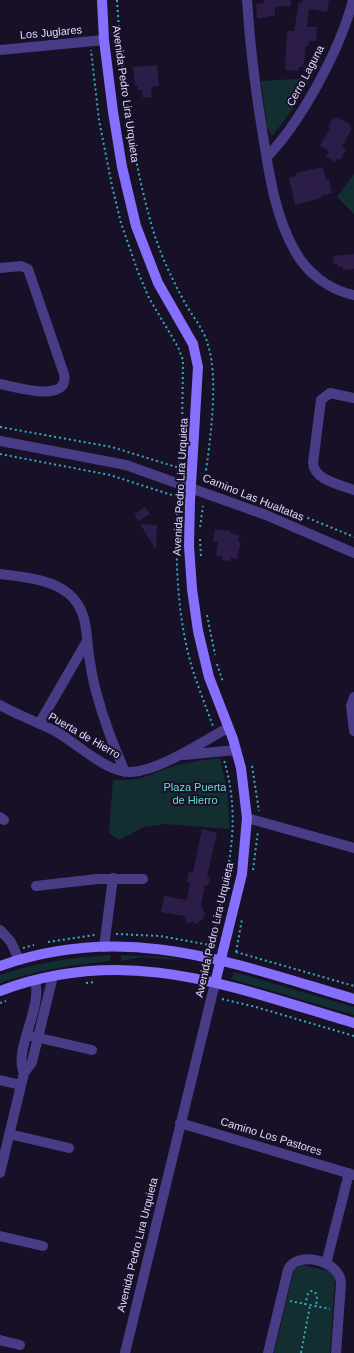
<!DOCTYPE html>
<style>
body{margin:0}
canvas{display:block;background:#171027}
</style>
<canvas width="354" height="1353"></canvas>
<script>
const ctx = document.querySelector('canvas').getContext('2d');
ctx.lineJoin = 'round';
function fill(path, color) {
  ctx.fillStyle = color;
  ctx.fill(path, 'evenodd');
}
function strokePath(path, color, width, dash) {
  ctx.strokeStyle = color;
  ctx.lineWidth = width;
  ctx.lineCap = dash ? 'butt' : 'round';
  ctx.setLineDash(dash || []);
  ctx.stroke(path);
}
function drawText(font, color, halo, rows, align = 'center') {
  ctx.font = font + ' Helvetica,sans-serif';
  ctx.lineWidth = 4;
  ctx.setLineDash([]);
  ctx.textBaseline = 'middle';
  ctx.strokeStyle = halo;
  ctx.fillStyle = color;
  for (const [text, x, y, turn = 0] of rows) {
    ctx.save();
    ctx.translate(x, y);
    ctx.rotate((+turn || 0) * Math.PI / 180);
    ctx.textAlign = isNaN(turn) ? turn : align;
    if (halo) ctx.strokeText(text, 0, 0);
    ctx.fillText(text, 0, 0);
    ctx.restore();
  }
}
fill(new Path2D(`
 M 311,78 L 289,114 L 272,136 L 267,127 L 261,81 Z
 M 354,174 L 354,214 L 337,197 Z
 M 220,758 L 227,789 L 230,829 L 165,824 L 144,827 L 119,840 L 109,833 L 113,780 C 142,781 145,776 171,767 C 186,762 204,760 220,758 Z
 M 110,955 L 110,961 C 72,965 36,970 0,983 L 0,975 C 36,963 72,957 110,955 Z
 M 121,955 L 166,957 L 205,965 L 179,960 L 141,957 L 121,961 Z
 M 234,972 L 354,1007 L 354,1015 L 231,979 Z
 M 302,1265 L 333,1272 L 335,1280 L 330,1353 L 274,1353 L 294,1269 Z`), '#132e31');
fill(new Path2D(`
 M 264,0 L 291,0 L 291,6 L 275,7 L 275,15 L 257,19 L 256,4 L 264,3 Z
 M 303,0 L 329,0 L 327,12 L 309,9 L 307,27 L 317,27 L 316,41 L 309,41 L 309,46 L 306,45 L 303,67 L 299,67 L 298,71 L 285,70 L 287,31 L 294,31 L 299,2 L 302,3 Z
 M 157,65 L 159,86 L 151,87 L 152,97 L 143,98 L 142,90 L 138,90 L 138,86 L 135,86 L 133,67 Z
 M 336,117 L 351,125 L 350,127 L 352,128 L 342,147 L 346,149 L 340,160 L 337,158 L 335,162 L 326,157 L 329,151 L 320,146 L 330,128 L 328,127 L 333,118 L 334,120 Z
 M 323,167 L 326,180 L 329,179 L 332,193 L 321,196 L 321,198 L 295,205 L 289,178 L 296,176 L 296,173 Z
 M 354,254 L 354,269 L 343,270 L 343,267 L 338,267 L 337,264 L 334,265 L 333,256 Z
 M 145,507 L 150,514 L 138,521 L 134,514 Z
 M 140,524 L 157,525 L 156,550 Z
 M 215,529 L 230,531 L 230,533 L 239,535 L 238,542 L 241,542 L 237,559 L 231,558 L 230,561 L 222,560 L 222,556 L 216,555 L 218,542 L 213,541 Z
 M 202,829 L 217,833 L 207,877 L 210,877 L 208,886 L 205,885 L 201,906 L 206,915 L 203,917 L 204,919 L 195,924 L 193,921 L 188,924 L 184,916 L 161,912 L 164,896 L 187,900 L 190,882 L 187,882 L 189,872 L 193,873 Z`), '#2b1c48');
strokePath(new Path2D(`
 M 117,0 C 122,78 131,155 153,230 C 161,256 172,279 185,303 C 192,316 204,329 208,345 C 219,379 210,442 205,478 L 255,496 L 354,537
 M 0,427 L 112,447 L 176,467 L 179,463 L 182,433 L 183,360 L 178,347 L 149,298 L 138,272 L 121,223 L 112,186 L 99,120 L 91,50
 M 0,454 L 110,475 L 178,497 C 175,555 176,615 193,671 C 199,689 206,707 213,726
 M 200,527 L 203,506
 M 200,539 L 201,557
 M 207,615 L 215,655
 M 217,664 L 223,682
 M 252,766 L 259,811
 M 253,870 L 258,831
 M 116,934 L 160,936 L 210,945
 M 48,942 L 95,935
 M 211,945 C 225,881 244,827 224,760
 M 23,948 L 34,945
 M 236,952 L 242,919
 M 236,952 L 354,986
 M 86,983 L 95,982
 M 222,999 L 256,1007 L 354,1036
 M 0,1003 L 6,1001
 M 290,1301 L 330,1309
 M 305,1305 L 308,1294 L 311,1291 L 315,1292 L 317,1296 L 316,1307
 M 301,1353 L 310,1306`), '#31adb8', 2, [2, 3]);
strokePath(new Path2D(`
 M 247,0 C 250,48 256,95 264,142 C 270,179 276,218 295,251 C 307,273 329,290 354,295
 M 0,50 L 104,40
 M 267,157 C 302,120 340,50 353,0
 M 0,268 L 21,266 L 28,269 L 64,374 C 70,404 16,387 0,384
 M 354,398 L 330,393 L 321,400 L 313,463 C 314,480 341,485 354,490
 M 0,574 C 22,577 52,579 69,594 C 88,610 86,634 89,656 C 91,669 93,682 97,695 C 104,721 114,747 125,772
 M 354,697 L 351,706 L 354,731
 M 0,705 C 18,715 37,722 55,731 C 77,743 107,774 132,772 C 163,769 201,742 228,728
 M 39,724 L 87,641
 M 184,755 L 236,750
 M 0,817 L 4,820
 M 247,818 L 354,848
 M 36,886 L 97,879 L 143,879
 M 0,930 L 11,942 L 19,960
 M 104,947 L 113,878
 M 31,1036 L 92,1050
 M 24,1073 C 13,1050 43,1008 35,980
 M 0,1080 L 21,1085
 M 180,1123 L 354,1175
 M 9,1134 L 69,1148
 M 0,1173 L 24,1073 L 32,1062 L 53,976
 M 0,1236 L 43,1246
 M 326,1264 L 349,1173
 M 0,1340 L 20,1345
 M 125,1353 L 215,983
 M 268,1353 L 288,1270 C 296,1250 340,1260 341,1283 L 336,1353`), '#493c86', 10);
strokePath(new Path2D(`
 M 0,441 L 126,465 L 266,515 L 354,553`), '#493c86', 10);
strokePath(new Path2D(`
 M 102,0 L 104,40 L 113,112 L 122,167 L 136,226 L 158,283 L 193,344 L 198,367 L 190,501 L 189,546 L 192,589 L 198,631 L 209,677 L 233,739 L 241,768 L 247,818 L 242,874 L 215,983
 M 0,966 C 127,921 232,963 354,999
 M 0,991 C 127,943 232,987 354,1023`), '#876ffd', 10);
drawText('11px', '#e1d7fe', '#171027', [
 ["Los Juglares",51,33,-5],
 ["Cerro Laguna",306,76,-62],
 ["Avenida Pedro Lira Urquieta",125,94,82],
 ["Avenida Pedro Lira Urquieta",181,487,-87],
 ["Camino Las Hualtatas",253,498,22],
 ["Puerta de Hierro",84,736,30],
 ["Avenida Pedro Lira Urquieta",215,930,-77],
 ["Camino Los Pastores",271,1137,17],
 ["Avenida Pedro Lira Urquieta",138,1245,-76]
]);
drawText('11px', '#62dfd1', '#171027', [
 ["Plaza Puerta",195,788],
 ["de Hierro",195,801]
]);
</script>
